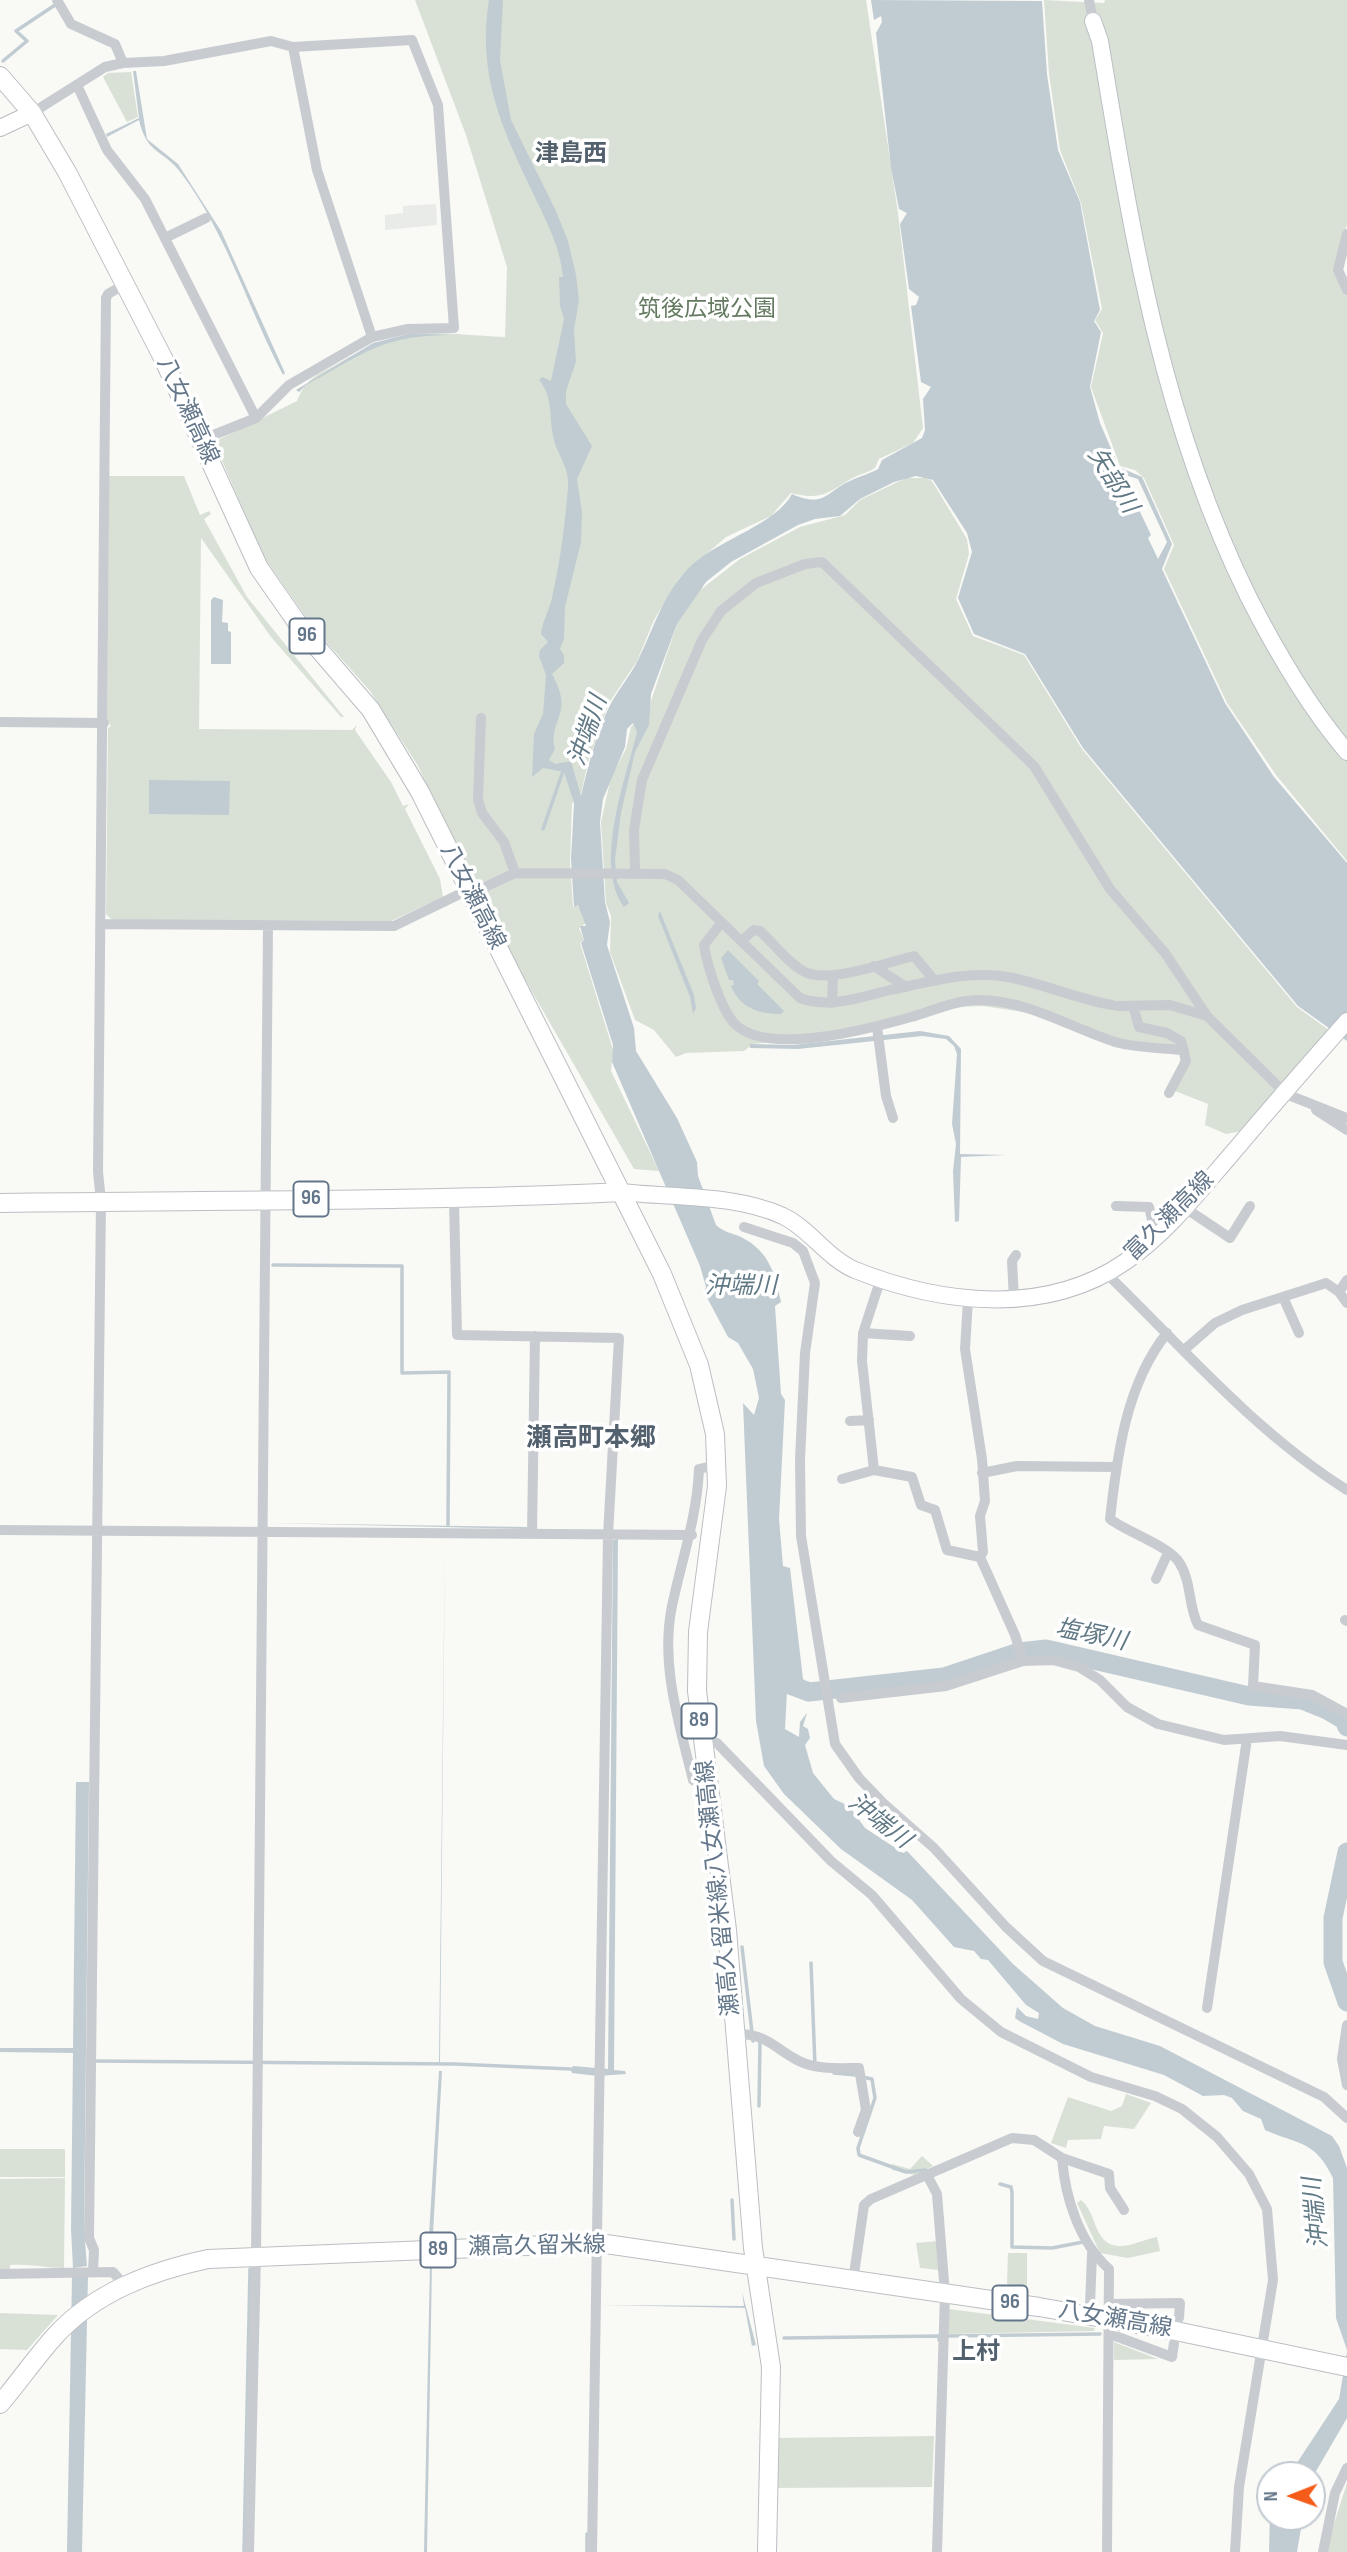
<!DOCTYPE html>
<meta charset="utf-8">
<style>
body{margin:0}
#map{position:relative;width:1347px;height:2552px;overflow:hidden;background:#f9f9f6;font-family:"Sofia Sans Condensed",sans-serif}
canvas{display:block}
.north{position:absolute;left:1256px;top:2461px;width:70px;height:70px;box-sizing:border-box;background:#fff;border:2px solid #c1c9d0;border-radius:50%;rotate:269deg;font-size:19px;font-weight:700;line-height:28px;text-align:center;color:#64778a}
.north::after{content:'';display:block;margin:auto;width:24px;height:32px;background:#f55b19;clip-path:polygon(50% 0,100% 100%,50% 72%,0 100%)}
</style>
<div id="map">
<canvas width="1347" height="2552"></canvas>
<div class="north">N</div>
</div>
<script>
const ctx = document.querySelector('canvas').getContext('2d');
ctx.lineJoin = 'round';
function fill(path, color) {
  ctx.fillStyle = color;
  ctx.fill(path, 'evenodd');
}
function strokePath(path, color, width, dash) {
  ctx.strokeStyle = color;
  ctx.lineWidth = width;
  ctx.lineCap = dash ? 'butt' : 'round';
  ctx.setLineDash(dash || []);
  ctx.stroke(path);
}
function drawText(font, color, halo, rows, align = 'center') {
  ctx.font = font + ' "Sofia Sans Condensed","Noto Sans JP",sans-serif';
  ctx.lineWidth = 7;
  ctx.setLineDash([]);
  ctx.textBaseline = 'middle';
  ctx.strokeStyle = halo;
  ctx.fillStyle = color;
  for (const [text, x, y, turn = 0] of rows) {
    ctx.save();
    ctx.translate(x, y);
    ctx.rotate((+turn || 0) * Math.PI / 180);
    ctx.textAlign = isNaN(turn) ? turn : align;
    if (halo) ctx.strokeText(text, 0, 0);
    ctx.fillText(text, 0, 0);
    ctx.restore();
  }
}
fill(new Path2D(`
 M 436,204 L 437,225 L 385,230 L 385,215 L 403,213 L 403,206 Z`), '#e9ebe9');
fill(new Path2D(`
 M 415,0 L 866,0 L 898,213 L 923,428 L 913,443 L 879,459 L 875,468 C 867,473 857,475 849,480 C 825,495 819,500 791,493 L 771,516 L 726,537 L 679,578 L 654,620 L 637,661 L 609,703 L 588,762 L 581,794 L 572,804 L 570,862 L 573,907 L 578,905 L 586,923 L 579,928 L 584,940 L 580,943 L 613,1050 L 611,1071 L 659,1171 L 634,1169 L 485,910 L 418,766 L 370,691 L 313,627 L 263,556 L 214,442 L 297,401 C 306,378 317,375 339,363 C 408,323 431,334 505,337 L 507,267 L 466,135 Z
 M 1044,0 L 1104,3 L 1105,0 L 1347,0 L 1347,224 L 1336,273 L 1347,296 L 1347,861 L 1276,775 L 1227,703 L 1164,569 L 1174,545 L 1144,478 L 1135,470 L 1120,466 L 1091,387 L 1103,333 L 1095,320 L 1102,309 L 1081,203 L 1060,150 L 1049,74 Z
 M 131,72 L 138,117 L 127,122 L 103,77 L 108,73 Z
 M 109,476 L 184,476 L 200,515 L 209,511 L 211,514 L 204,519 L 247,597 L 344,717 L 341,717 L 271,637 L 201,538 L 199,729 L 352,730 L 357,725 L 355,730 L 391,782 L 403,806 L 409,804 L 405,809 L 440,879 L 443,897 L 391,921 L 112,920 L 106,914 L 108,728 L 111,726 L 107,719 Z
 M 906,478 L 926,478 L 932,481 L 967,539 L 969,554 L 956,599 L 973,636 L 1024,655 L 1082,749 L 1297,1007 L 1333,1033 L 1247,1130 L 1226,1134 L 1205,1125 L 1208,1104 L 1175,1091 L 1181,1055 L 1121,1046 L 1043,1015 L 983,1006 L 958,1007 L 793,1040 L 753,1044 L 744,1051 L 686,1053 L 676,1057 L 654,1030 L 635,1020 L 610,952 L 611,916 L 606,903 L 601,822 L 611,777 L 626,749 L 631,727 L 650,704 L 677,624 L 699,591 L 740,559 L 800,527 L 845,515 L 860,500 Z
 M 1126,2094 L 1151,2103 L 1134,2129 L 1104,2126 L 1101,2139 L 1068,2140 L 1066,2148 L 1051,2143 L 1068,2097 L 1111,2111 L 1122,2106 Z
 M 0,2149 L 65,2149 L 65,2177 L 0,2177 Z
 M 922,2156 L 933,2166 L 914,2175 L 892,2170 L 892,2164 L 910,2169 Z
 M 65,2178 L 64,2268 C 45,2268 31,2264 10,2265 L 10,2270 L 0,2270 L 0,2179 Z
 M 1081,2200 C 1097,2212 1093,2244 1118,2246 C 1130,2247 1145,2239 1157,2237 L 1160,2251 L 1128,2258 L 1100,2253 L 1077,2203 Z
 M 938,2241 L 939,2270 L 920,2268 L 916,2243 Z
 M 1008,2253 L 1027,2253 L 1027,2289 L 1007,2284 Z
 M 949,2309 L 1095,2328 L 1094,2331 L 949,2334 Z
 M 0,2313 L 58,2315 L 27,2350 L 0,2349 Z
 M 1114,2342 L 1158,2359 L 1114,2360 Z
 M 934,2436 L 932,2487 L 773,2488 L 775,2438 Z
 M 1347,2483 L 1347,2552 L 1325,2552 Z`), '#d9e1d6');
fill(new Path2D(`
 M 489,0 L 503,0 L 500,60 L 511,120 L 556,211 L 568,241 L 576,275 L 579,300 L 574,330 L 576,362 L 566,391 L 566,404 L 592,446 L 577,479 L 582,512 L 581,542 L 565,607 L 564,639 L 560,649 L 564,655 L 564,663 L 552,674 C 575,715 548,719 555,749 L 549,760 L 555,764 L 571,761 L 581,796 C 588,766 596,734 610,705 C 618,690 630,676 638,660 C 655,626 664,590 693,564 C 721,539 776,524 792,494 C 826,509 827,490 852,480 C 861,476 869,474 878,469 L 882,460 L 922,438 L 925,430 L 923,399 L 931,387 L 921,382 L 911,306 L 916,305 L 919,297 L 909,289 L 900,224 L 907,213 L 899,209 L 891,168 L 876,33 L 882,22 L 881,16 L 874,20 L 871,0 L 1042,1 L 1047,74 L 1058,150 L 1080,202 L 1100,310 L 1094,321 L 1101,332 L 1090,387 L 1100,423 L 1119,467 L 1142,477 L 1172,544 L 1162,569 L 1225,703 L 1274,777 L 1347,863 L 1347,1041 L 1298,1006 L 1083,748 L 1025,654 L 974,634 L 958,598 L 972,552 L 967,533 L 933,480 L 916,476 L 894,482 L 860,499 L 840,516 L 815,519 L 798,525 L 731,562 L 706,582 L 677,624 L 651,694 L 649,725 L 635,752 L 621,813 L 615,860 L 617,882 L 629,903 L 624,907 C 593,864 626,778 637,732 L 633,723 L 627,729 L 625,747 L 603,799 L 600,822 L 605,902 L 610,922 L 607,945 L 634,1028 L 636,1051 L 677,1118 L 697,1162 L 698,1176 L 716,1225 C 723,1232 732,1233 741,1237 C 769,1251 775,1273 781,1302 L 775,1306 L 781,1394 L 785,1400 L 779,1519 L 783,1566 L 790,1568 L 803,1679 L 812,1688 L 812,1697 L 787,1692 L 785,1729 L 799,1737 L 800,1722 L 807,1713 L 803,1726 L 808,1729 L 810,1738 L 805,1745 L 813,1773 L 834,1799 L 849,1806 L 865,1828 L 903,1853 L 907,1851 L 1013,1964 L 1063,2008 L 1095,2026 L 1160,2046 L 1332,2136 L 1339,2146 L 1347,2168 L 1347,2350 L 1336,2318 L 1333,2178 C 1314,2139 1298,2145 1265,2130 L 1261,2119 L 1243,2111 L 1232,2098 L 1224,2095 L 1203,2096 L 1164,2075 L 1063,2044 L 1021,2022 L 1015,2018 L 1017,2007 L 1026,2016 L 1038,2019 L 1039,2013 L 1026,2005 L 988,1960 L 981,1959 L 974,1951 L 954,1947 L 912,1900 L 841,1849 L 784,1794 L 764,1766 L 756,1721 L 743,1403 L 754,1415 L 759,1398 L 753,1369 L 738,1343 L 728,1337 L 704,1292 L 706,1287 L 700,1266 L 612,1062 L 613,1045 L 581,943 L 584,940 L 580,926 L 586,926 L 578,905 L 574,907 L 571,859 L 574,803 L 564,772 L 543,768 L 532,777 L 534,734 L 543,714 L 546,675 L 539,656 L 540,650 L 548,642 L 541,634 C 542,621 551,607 553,593 C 561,557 565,522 568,487 C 570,468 556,453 553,436 C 549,415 553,396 539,380 L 542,377 L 551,381 L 564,319 L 560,306 L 559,277 L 563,277 C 560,245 545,219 532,191 C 501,127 477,73 489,0 ZM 1122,474 L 1138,479 L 1167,542 L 1158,559 L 1148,538 L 1151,535 Z
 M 133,71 L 136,71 L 147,139 L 178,164 L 221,231 L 285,373 L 283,375 C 248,308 227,234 181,173 C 163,149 147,155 139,120 L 107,137 L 106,134 L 139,118 Z
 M 412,333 L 449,335 C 380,336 364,354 306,385 L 299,392 L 296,390 L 373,343 Z
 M 214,597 L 223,600 L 222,622 L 228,623 L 228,631 L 231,632 L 231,664 L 211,664 L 211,600 Z
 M 149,780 L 230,781 L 229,815 L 149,814 Z
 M 660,911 L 694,995 L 696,1008 L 693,1014 L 690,997 L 658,916 Z
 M 728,950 L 759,981 L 757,984 L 784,1011 L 781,1014 C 759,1014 740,1008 731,986 L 734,984 L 733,980 L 729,980 L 721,958 Z
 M 920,1031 L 949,1036 L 961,1049 L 960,1154 L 1006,1155 L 961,1157 L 959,1221 L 955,1222 L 953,1171 L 956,1144 L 952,1124 L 957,1054 L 954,1046 L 946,1039 L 922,1036 L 798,1049 L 750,1048 L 750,1044 L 793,1045 Z
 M 268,1523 L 527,1527 L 527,1529 Z
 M 445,1539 L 440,2062 L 439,2063 Z
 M 618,1539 L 614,2070 L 625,2071 L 626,2074 L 598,2076 L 572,2073 L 571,2070 L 573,2066 L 608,2069 L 613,1540 Z
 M 76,1782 L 89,1782 L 84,2229 L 87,2266 L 73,2268 L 71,2229 L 73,2053 L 0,2052 L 0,2048 L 73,2048 Z
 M 439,2071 L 442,2071 L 433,2234 L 429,2235 Z
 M 430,2263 L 432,2263 L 427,2552 L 424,2552 Z
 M 88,2276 L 82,2552 L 67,2552 L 72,2277 Z
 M 742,2292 L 756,2345 L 752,2346 L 745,2308 L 602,2305 L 744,2306 Z
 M 1347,2352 L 1347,2418 L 1315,2473 L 1312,2485 L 1312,2475 L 1289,2475 L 1339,2399 Z
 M 1270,2512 L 1270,2517 L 1303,2517 L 1297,2552 L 1269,2552 Z`), '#c1ccd2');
strokePath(new Path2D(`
 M 3,61 L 27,41 L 16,31 L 55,5
 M 543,829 L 563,771
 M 273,1265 L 402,1266 L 402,1373 L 449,1372 L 448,1525
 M 742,1947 L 753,2041
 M 811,1963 L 815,2066
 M 91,2061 L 454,2064 L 571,2069
 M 834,2073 L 856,2075
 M 862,2077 L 872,2079 L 875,2098 L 858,2148 L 859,2155 L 906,2172 L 926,2170
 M 759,2106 L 760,2041
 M 1000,2184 L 1011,2187 L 1012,2192 L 1012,2247 L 1052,2248 L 1083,2242
 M 732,2200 L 734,2239
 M 947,2336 L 1100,2334
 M 784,2338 L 939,2336 L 939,2340
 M 244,2552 L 250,2269
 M 587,2552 L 587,2534`), '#c1ccd2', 3.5);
strokePath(new Path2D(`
 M 790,1685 L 809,1692 L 944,1677 L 1019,1652 L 1046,1649 L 1249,1696 L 1302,1700 L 1327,1710 L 1344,1720 L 1347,1727
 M 1347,1852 L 1333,1918 L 1333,1962 L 1347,2002`), '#c1ccd2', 19);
const secondary = new Path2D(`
 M 1093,21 L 1100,41 C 1132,234 1161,419 1248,596 C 1276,651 1307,705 1347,752
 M 0,128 L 32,113
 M 621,1192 C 674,1198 734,1194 783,1216 C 810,1229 827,1258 855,1270 C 940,1304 1045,1317 1125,1262 C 1166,1234 1197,1194 1229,1157 C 1268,1111 1307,1066 1347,1021`);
const primary = new Path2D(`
 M 0,76 L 32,113 L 67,172 L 163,358 L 259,568 L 303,631 L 371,710 L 420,792 L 662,1274 L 699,1365 L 715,1434 L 717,1486 L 698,1632 L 697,1691 L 727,1930 L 753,2248 L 771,2367 L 767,2552
 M 0,1203 C 207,1200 414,1202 621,1192
 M 0,2404 C 19,2382 36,2357 55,2336 C 95,2292 152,2271 208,2259 L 599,2243 L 1039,2307 L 1171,2330 L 1347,2367`);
strokePath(secondary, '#babfc4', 18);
strokePath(primary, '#bbbfc3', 20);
strokePath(new Path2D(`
 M 57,0 L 71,24 L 115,44 L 123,63
 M 1089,0 L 1093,21
 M 293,47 L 317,170 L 372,337
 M 77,85 L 107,150 L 145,199 L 256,418
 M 32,113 L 105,67 L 123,63 L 164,61 L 271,41 L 293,47 L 412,40 L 438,105 L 454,328 L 408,329 L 372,337 L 289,385 L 256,418 L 201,440
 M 1347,234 L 1338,270 L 1347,290
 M 165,238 L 206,218
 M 481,718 L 478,799 L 482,813 L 504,842 L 515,873
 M 0,722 L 104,723
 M 635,872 L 634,830 L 642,780 L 702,640 L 721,611 L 756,583 L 805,564 L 822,562 L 1034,766 L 1110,889 L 1165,953 L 1207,1016 L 1286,1094 L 1347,1118
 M 470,894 L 515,873 L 665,874 L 678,880 L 800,998 C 829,1009 861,997 890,990 C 929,982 973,969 1013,978 C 1046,985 1078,999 1112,1005
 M 721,923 L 704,945 C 707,965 721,1010 735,1024 C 768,1057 872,1028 911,1017 C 932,1011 956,1000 978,1000 C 1028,1000 1069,1027 1115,1042 C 1136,1048 1162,1048 1184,1050
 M 102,924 L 394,926 L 468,890
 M 741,941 L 754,930 L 760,931 C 774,944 789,964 805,972 C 828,984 888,962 914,956 L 935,981
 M 874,966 L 906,987
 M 832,1003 L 833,975
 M 1117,1006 L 1170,1005 L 1207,1016
 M 1133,1006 L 1139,1027 L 1167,1033 L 1181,1041 L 1186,1061 L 1169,1093
 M 877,1027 L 886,1096 L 893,1118
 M 1316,1110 L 1347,1130
 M 454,1200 L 457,1335 L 619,1338 L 608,1535 L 592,2552
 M 1116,1206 L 1149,1207 L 1156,1236
 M 1185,1208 L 1230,1238 L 1250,1206
 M 744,1227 L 793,1243 L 803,1251 L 815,1283 L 805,1353 L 800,1460 L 801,1536 L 835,1744 L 859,1778 L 883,1803 L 934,1848 L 1006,1927 L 1043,1961 L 1324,2097 L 1347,2118
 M 1107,1274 C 1184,1349 1255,1432 1347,1490
 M 1339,1292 L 1347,1280
 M 1283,1297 L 1299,1333
 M 1014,1299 L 1012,1261 L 1016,1255
 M 968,1300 L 965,1349 L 982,1459 L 985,1501 L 980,1516 L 983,1552 L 980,1557 L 1015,1635 L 1023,1661
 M 863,1333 L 910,1336
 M 1167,1333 C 1126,1384 1117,1456 1110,1519 C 1127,1532 1169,1546 1179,1562 C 1192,1582 1188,1606 1198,1625 L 1255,1645 L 1253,1686 L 1312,1695 L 1347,1714
 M 1184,1350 L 1215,1323 L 1242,1310 L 1320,1285 L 1326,1283 L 1339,1292 L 1347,1303
 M 850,1421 L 869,1420
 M 874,1470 L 862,1361 L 863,1333 L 881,1278
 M 982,1473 L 1017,1466 L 1116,1467
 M 842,1479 L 874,1470 L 912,1477 L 921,1505 L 935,1510 L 947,1550 L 980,1557
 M 0,1530 L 692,1535
 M 532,1534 L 535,1336
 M 1156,1579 L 1168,1553
 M 1345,1620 L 1347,1621
 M 841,1698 L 946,1686 L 1023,1661 L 1053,1660 L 1079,1667 L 1100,1680 L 1127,1707 L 1158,1724 L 1224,1740 L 1280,1736 L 1347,1745
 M 702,1738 L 717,1743 L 831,1861 L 872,1895 L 961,1999 L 1001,2032 L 1091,2077 L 1155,2096 L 1182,2109 L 1217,2137 L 1249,2174 L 1267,2209 L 1273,2280 L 1239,2487 L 1235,2552
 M 710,1789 L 693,1780 C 679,1723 660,1664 672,1606 C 682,1559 697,1517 699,1469 L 716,1465
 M 1207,2008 L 1247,1739
 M 1347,2025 L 1342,2059 L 1347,2085
 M 735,2033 C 772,2036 770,2046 799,2061 C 817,2070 840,2068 859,2068 L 866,2110 L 858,2132
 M 1062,2158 L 1109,2174 L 1110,2188 L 1124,2210
 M 927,2175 L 937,2194 L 945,2294 L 937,2552
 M 93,2272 L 94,2250 L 89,2238 L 101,1201 L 98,1172 L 106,298 L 108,294 L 125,284
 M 0,2274 L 113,2272 L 124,2285
 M 853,2281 L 864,2205 L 871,2199 L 1012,2138 L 1034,2140 L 1062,2158 C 1065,2197 1079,2242 1109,2269 L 1107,2552
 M 1110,2304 L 1180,2303 L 1179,2318
 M 1090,2306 L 1092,2254
 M 1110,2334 L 1172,2357 L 1174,2343
 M 249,2552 L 256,2256 L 268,926
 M 1323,2552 L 1335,2493 L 1347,2468`), '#c8ccd0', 10);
strokePath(secondary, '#fff', 16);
strokePath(primary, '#fff', 18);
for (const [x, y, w] of [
 [307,636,35],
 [311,1199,35],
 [699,1721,35],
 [438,2250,35],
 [1010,2303,35]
]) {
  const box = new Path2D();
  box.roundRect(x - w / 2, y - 17.5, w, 35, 5);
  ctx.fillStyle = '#fff';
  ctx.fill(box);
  strokePath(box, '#64778a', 2);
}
drawText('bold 21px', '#64778a', null, [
 ["96",307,636],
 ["96",311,1199],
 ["89",699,1721],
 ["89",438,2250],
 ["96",1010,2303]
]);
drawText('23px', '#647a60', '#fff', [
 ["筑後広域公園",707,310]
]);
drawText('23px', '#64778a', '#fff', [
 ["八女瀬高線",187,411,65],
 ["八女瀬高線",472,897,63],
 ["富久瀬高線",1170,1217,-45],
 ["瀬高久留米線;八女瀬高線",719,1888,-96],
 ["瀬高久留米線",537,2247,-1],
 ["八女瀬高線",1115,2320,10]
]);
drawText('bold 24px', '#53606e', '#fff', [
 ["津島西",571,155],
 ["上村",976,2353]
]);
drawText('italic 24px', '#607985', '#fff', [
 ["矢部川",1112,481,58],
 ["沖端川",589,731,-71],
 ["沖端川",741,1287],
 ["塩塚川",1091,1636,12],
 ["沖端川",879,1822,38],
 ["沖端川",1317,2213,-96]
]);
drawText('bold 26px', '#53606e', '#fff', [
 ["瀬高町本郷",591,1439]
]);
</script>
